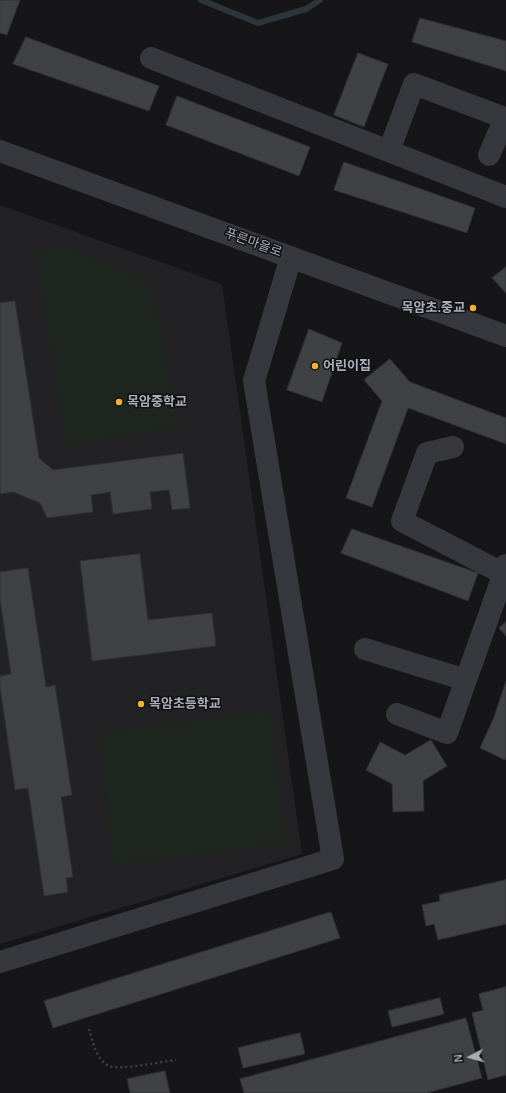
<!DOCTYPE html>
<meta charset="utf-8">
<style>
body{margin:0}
#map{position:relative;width:506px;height:1093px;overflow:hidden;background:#161618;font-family:Arial,sans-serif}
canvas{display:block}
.north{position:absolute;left:450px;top:1037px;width:40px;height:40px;-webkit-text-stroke:3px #111113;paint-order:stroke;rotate:264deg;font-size:11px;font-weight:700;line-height:16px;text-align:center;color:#a8adb8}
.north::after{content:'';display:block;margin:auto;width:14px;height:18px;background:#a8adb8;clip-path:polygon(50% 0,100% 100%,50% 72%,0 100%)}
</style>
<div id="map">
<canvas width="506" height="1093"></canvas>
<div class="north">N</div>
</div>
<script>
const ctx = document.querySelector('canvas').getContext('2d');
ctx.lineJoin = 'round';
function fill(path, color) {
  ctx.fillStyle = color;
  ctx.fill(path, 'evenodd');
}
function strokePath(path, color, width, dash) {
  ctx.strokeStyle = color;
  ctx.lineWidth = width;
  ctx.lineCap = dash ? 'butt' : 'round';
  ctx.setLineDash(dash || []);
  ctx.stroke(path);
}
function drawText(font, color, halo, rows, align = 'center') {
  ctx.font = font + ' Arial,"Noto Sans KR",sans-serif';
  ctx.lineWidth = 3;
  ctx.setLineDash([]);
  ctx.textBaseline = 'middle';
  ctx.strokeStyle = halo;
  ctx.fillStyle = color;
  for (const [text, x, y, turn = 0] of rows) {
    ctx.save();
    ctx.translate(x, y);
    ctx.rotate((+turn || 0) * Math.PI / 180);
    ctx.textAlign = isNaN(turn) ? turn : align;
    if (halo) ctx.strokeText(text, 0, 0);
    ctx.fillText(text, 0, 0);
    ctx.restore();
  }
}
fill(new Path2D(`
 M 0,205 L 222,284 L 302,854 L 0,944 Z`), '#222225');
fill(new Path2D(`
 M 66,246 L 153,283 L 177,428 L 66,446 L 34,251 Z
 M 270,711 L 287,843 L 114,865 L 98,733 Z`), '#1e261f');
strokePath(new Path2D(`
 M 201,0 L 258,23 L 306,9 L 320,0`), '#2c353c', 6);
const building = new Path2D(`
 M 0,0 L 20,0 L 7,35 L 0,33 Z
 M 420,18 L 506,41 L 506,71 L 412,42 Z
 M 26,37 L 159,86 L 149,111 L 13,64 Z
 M 358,53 L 388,64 L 364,127 L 334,115 Z
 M 177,96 L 310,147 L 299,176 L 166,125 Z
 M 344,162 L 475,208 L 467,233 L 334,190 Z
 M 506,267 L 506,293 L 492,278 Z
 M 15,301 L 39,458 L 53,470 L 183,453 L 190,508 L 172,510 L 169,490 L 150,492 L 152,509 L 113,514 L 110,492 L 91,495 L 93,512 L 47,518 L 40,503 L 13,492 L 0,494 L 0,303 Z
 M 309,329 L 342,343 L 322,402 L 287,390 Z
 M 390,359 L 410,382 L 506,418 L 506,444 L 408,408 L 372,507 L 346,498 L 382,401 L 364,380 Z
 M 352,529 L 478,573 L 468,601 L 341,553 Z
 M 140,554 L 148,620 L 212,613 L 216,646 L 92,661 L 80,561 Z
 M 28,568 L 46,687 L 55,685 L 72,795 L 61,797 L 73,877 L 66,878 L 68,892 L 44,896 L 28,788 L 15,790 L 0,687 L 0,676 L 11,674 L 0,599 L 0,572 Z
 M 506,622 L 506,636 L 499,628 Z
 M 506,681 L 506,757 L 505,760 L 480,748 L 494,717 Z
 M 431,740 L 447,766 L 423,781 L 424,811 L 393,812 L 392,784 L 366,770 L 380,742 L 405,755 Z
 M 506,880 L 506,924 L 438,940 L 434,924 L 426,926 L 422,905 L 440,901 L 439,895 Z
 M 331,912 L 340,938 L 53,1028 L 44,1001 Z
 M 506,987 L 506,1075 L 488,1080 L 472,1013 L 483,1010 L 479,994 Z
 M 440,998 L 444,1014 L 392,1027 L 388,1011 Z
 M 466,1018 L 482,1078 L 427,1093 L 244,1093 L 240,1079 Z
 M 300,1033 L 305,1054 L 243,1068 L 238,1048 Z
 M 165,1071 L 170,1093 L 130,1093 L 127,1079 Z`);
fill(building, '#404145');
strokePath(building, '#303034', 1);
strokePath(new Path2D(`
 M 89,1029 C 93,1042 96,1060 109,1066 C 119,1071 164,1061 176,1060`), '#3d3f44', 2.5, [2, 3]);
strokePath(new Path2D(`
 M 151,58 L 506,197
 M 0,151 L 506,336
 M 389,151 L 414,84 L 505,118 L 489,155
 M 453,447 L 427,453 L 402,521 L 506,575
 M 365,649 L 466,680
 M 397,714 L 447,733 L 504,573 L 506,565
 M 0,962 L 333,859 L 254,381 L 291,257`), '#37383d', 22);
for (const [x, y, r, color] of [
 [473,308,4,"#f2b134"],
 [315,366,4,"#f2b134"],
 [119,402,4,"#f2b134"],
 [141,704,4,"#f2b134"]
]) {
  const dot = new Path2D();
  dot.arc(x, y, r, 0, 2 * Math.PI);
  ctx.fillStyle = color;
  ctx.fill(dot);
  strokePath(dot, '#111113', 1.5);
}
drawText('13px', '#a8adb8', '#111113', [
 ["푸른마을로",253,243,20]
]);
drawText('bold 13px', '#a8adb8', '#111113', [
 ["목암초.중교",465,308,"right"],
 ["어린이집",323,366],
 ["목암중학교",127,402],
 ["목암초등학교",149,704]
], 'left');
</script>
